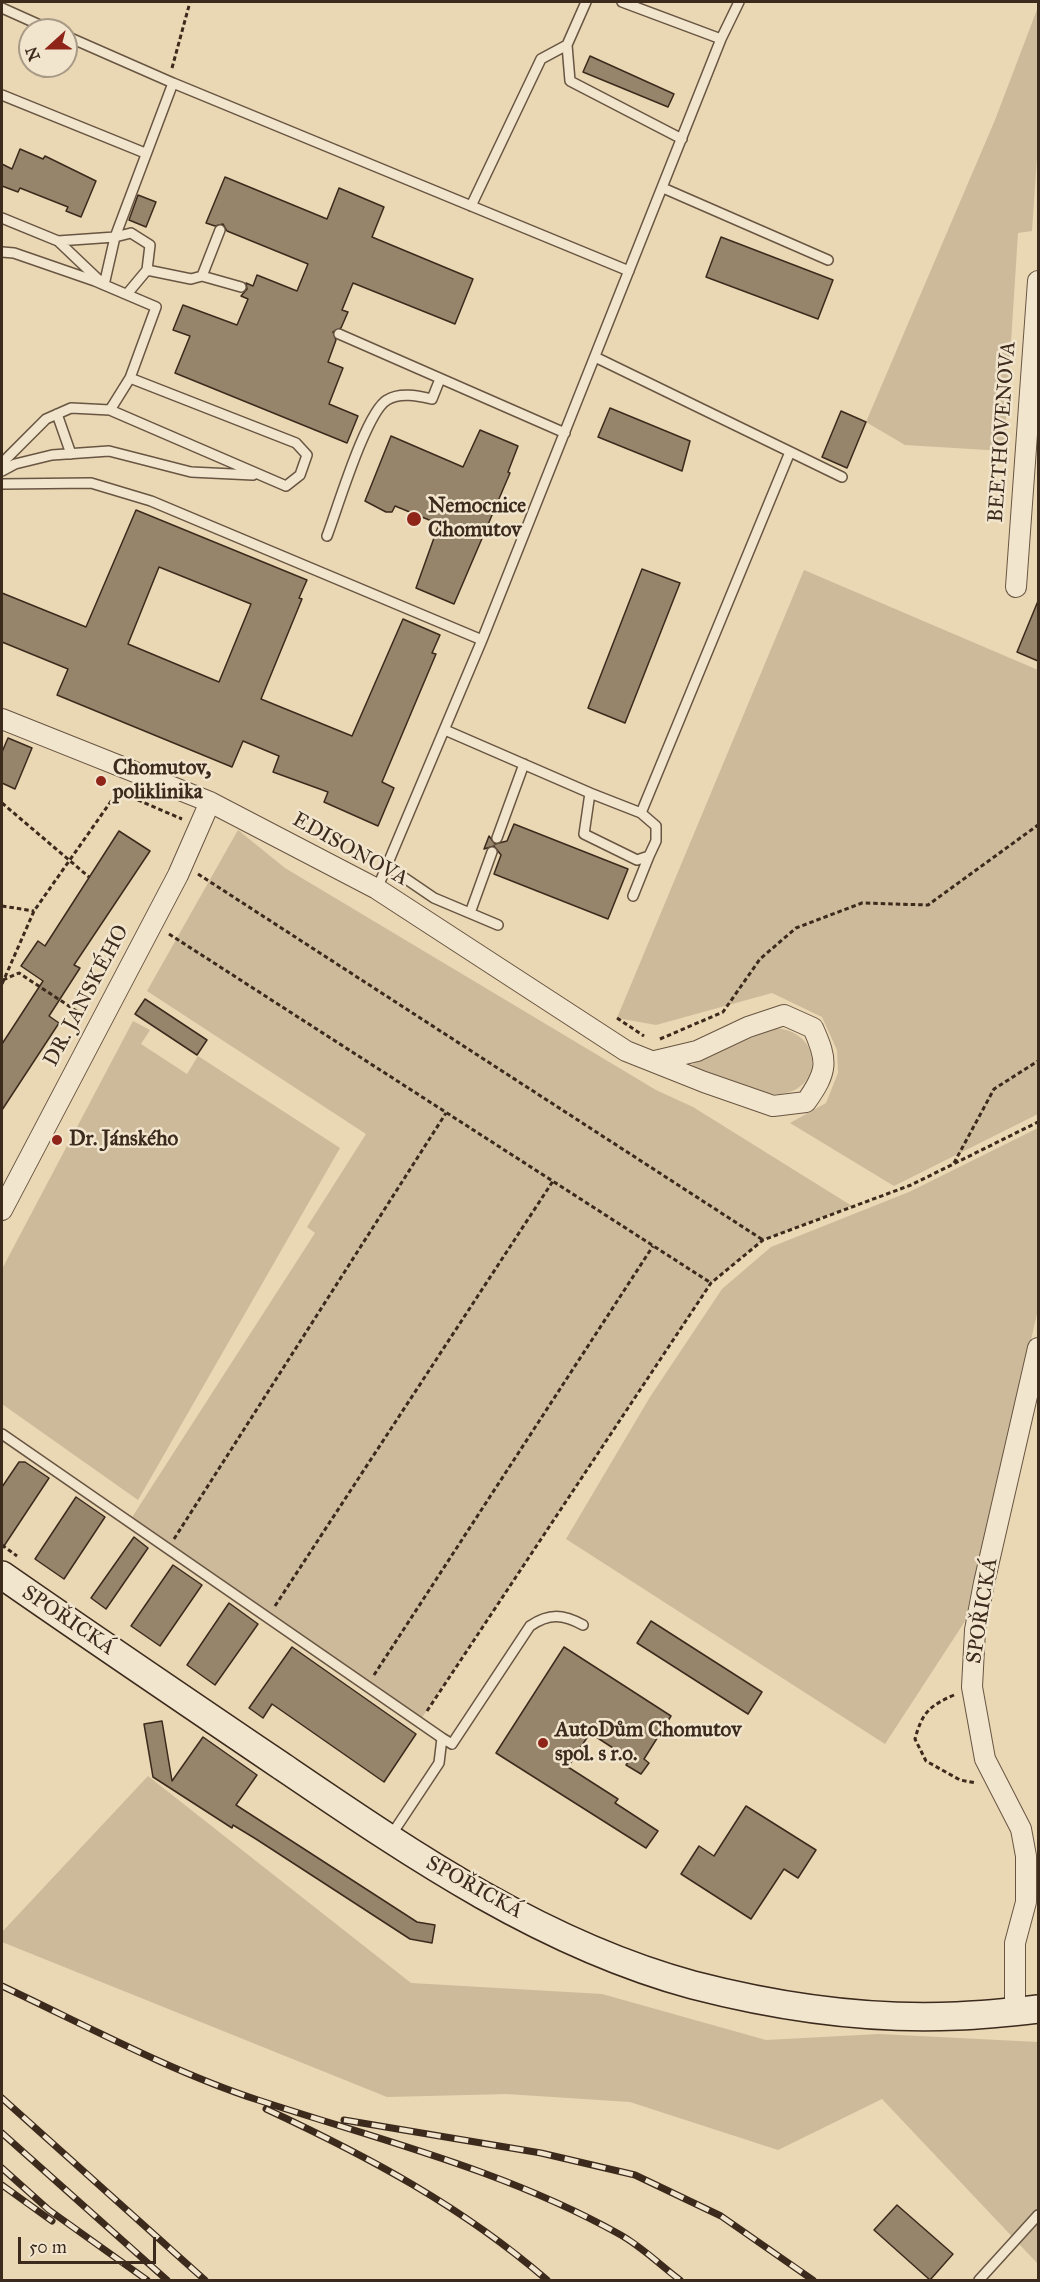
<!DOCTYPE html>
<meta charset="utf-8">
<style>
body{margin:0}
#map{position:relative;width:1040px;height:2282px;overflow:hidden;background:#ead7b3;font-family:"IM FELL Great Primer",serif}
canvas{display:block}
.frame{position:absolute;inset:0;border:3px solid #3c2a1d;pointer-events:none}
.north{position:absolute;left:18px;top:18px;width:60px;height:60px;box-sizing:border-box;background:#f1e5ce;border:2px solid #a99a87;border-radius:50%;rotate:249deg;font-size:16px;font-weight:700;line-height:24px;text-align:center;color:#3c2a1d}
.north::after{content:'';display:block;margin:auto;width:21px;height:27px;background:#8f2418;clip-path:polygon(50% 0,100% 100%,50% 72%,0 100%)}
.scale{position:absolute;left:18px;top:2237px;width:138px;height:27px;box-sizing:border-box;border:3px solid #3c2a1d;border-top:0;padding-left:8px;font-size:18px;line-height:21px;white-space:nowrap;color:#3c2a1d;-webkit-text-stroke:4px #f1e5ce;paint-order:stroke}
</style>
<div id="map">
<canvas width="1040" height="2282"></canvas>
<div class="frame"></div>
<div class="north">N</div>
<div class="scale">50 m</div>
</div>
<script>
const ctx = document.querySelector('canvas').getContext('2d');
ctx.lineJoin = 'round';
function fill(path, color) {
  ctx.fillStyle = color;
  ctx.fill(path, 'evenodd');
}
function strokePath(path, color, width, dash) {
  ctx.strokeStyle = color;
  ctx.lineWidth = width;
  ctx.lineCap = dash ? 'butt' : 'round';
  ctx.setLineDash(dash || []);
  ctx.stroke(path);
}
function drawText(font, color, halo, rows, align = 'center') {
  ctx.font = font + ' "IM FELL Great Primer",serif';
  ctx.lineWidth = 5;
  ctx.setLineDash([]);
  ctx.textBaseline = 'middle';
  ctx.strokeStyle = halo;
  ctx.fillStyle = color;
  for (const [text, x, y, turn = 0] of rows) {
    ctx.save();
    ctx.translate(x, y);
    ctx.rotate((+turn || 0) * Math.PI / 180);
    ctx.textAlign = isNaN(turn) ? turn : align;
    if (halo) ctx.strokeText(text, 0, 0);
    ctx.fillText(text, 0, 0);
    ctx.restore();
  }
}
fill(new Path2D(`
 M 1038,7 L 1038,142 L 1032,231 L 1018,233 L 1004,451 L 905,445 L 866,422 L 995,120 Z
 M 804,570 L 1038,670 L 1038,1114 L 894,1186 L 790,1123 L 826,1103 L 838,1073 L 837,1050 L 822,1017 L 772,993 L 656,1025 L 617,1018 Z
 M 238,830 L 285,868 L 656,1090 L 693,1107 L 852,1206 L 763,1240 L 711,1283 L 419,1722 L 129,1522 L 315,1233 L 307,1227 L 366,1134 L 147,991 Z
 M 133,1021 L 150,1030 L 141,1044 L 187,1074 L 198,1056 L 340,1148 L 138,1500 L 2,1404 L 2,1269 Z
 M 773,1028 C 825,1030 824,1092 778,1094 C 764,1095 748,1087 734,1082 C 721,1077 701,1073 691,1065 Z
 M 1038,1128 L 1038,1309 L 969,1615 L 885,1744 L 566,1539 L 650,1397 L 722,1289 L 771,1247 L 909,1192 Z
 M 148,1776 L 411,1983 L 602,1994 L 766,2040 L 879,2034 L 1038,2042 L 1038,2264 L 882,2099 L 778,2150 L 630,2102 L 506,2094 L 387,2097 L 2,1942 L 2,1932 Z`), '#ccba9a');
const building = new Path2D(`
 M 590,56 L 674,94 L 668,107 L 583,72 Z
 M 20,149 L 43,159 L 45,156 L 96,181 L 81,217 L 66,211 L 68,207 L 20,188 L 18,192 L 2,186 L 2,164 L 12,169 Z
 M 225,177 L 327,219 L 339,188 L 384,207 L 372,237 L 473,279 L 455,324 L 353,283 L 342,310 L 348,312 L 341,328 L 333,332 L 336,340 L 328,362 L 343,368 L 329,404 L 358,416 L 347,443 L 175,373 L 190,336 L 173,330 L 183,305 L 237,325 L 248,299 L 241,296 L 247,289 L 246,283 L 253,286 L 257,275 L 297,291 L 308,264 L 227,231 L 223,224 L 215,226 L 206,223 Z
 M 138,195 L 156,202 L 146,227 L 129,220 Z
 M 721,237 L 833,280 L 818,319 L 706,277 Z
 M 610,408 L 690,441 L 682,471 L 598,437 Z
 M 841,411 L 866,422 L 847,468 L 822,457 Z
 M 480,430 L 518,446 L 508,472 L 510,473 L 454,604 L 416,588 L 439,524 L 395,506 L 392,512 L 386,512 L 365,501 L 391,436 L 463,467 Z
 M 136,510 L 307,580 L 299,598 L 302,599 L 261,699 L 352,736 L 403,619 L 440,635 L 432,653 L 436,654 L 382,782 L 394,788 L 378,826 L 324,802 L 328,792 L 273,772 L 279,756 L 243,741 L 232,767 L 57,695 L 68,669 L 2,642 L 2,593 L 86,627 ZM 159,567 L 251,604 L 219,682 L 128,644 Z
 M 642,569 L 680,583 L 625,723 L 588,708 Z
 M 1038,601 L 1038,661 L 1017,652 Z
 M 8,738 L 32,748 L 15,789 L 2,783 L 2,752 Z
 M 514,824 L 628,869 L 608,919 L 494,874 L 501,855 L 494,846 L 484,849 L 489,836 L 495,844 L 507,841 Z
 M 119,831 L 150,851 L 74,965 L 80,968 L 49,1016 L 59,1023 L 2,1110 L 2,1044 L 43,981 L 21,966 L 38,941 L 45,946 Z
 M 145,999 L 207,1040 L 197,1055 L 135,1014 Z
 M 19,1462 L 25,1462 L 49,1478 L 2,1549 L 2,1487 Z
 M 76,1497 L 105,1517 L 64,1579 L 35,1559 Z
 M 134,1537 L 148,1548 L 106,1609 L 91,1598 Z
 M 173,1565 L 202,1585 L 160,1646 L 131,1626 Z
 M 229,1603 L 258,1624 L 215,1685 L 187,1665 Z
 M 651,1621 L 762,1692 L 748,1714 L 637,1643 Z
 M 292,1647 L 416,1734 L 384,1782 L 272,1704 L 263,1718 L 249,1708 Z
 M 564,1647 L 671,1716 L 644,1759 L 649,1763 L 641,1774 L 626,1765 L 630,1759 L 590,1733 L 568,1767 L 618,1799 L 615,1803 L 658,1831 L 646,1848 L 496,1753 Z
 M 162,1721 L 172,1781 L 203,1737 L 257,1775 L 236,1805 L 417,1922 L 435,1925 L 432,1943 L 410,1939 L 256,1839 L 233,1825 L 232,1828 L 153,1777 L 144,1724 Z
 M 746,1806 L 816,1850 L 798,1878 L 784,1869 L 751,1919 L 681,1874 L 699,1846 L 714,1856 Z
 M 897,2205 L 953,2254 L 930,2280 L 874,2230 Z`);
fill(building, '#96846b');
strokePath(building, '#3c2a1d', 1.5);
const lane = new Path2D(`
 M 586,2 L 567,45 L 570,81 L 682,139
 M 622,2 L 721,39
 M 2,8 L 51,30
 M 66,36 L 173,83 L 115,237 L 131,233 L 150,245 L 147,270 L 127,294
 M 173,83 L 629,271
 M 2,95 L 145,153
 M 663,188 L 828,260
 M 471,206 L 541,59 L 567,45
 M 2,218 L 58,241 L 100,281
 M 58,241 L 115,237 L 104,285
 M 2,252 L 14,253 L 95,281 L 156,307 L 130,378
 M 147,270 L 191,279 L 202,276 L 241,287
 M 202,276 L 220,230
 M 339,334 L 565,433
 M 595,357 L 842,477
 M 57,414 L 71,454
 M 2,463 L 46,419 L 71,408 L 110,410 L 130,378 L 296,443 L 307,455 L 300,475 L 286,486 L 110,410
 M 2,471 L 15,464 L 52,455 L 109,451 L 191,472 L 253,475
 M 2,484 L 91,483 L 151,501 L 482,640
 M 327,536 C 337,510 366,412 387,400 C 400,392 418,396 432,399 L 440,379
 M 445,730 L 590,793 L 584,834 L 637,860 L 649,856 L 656,841 L 656,826 L 641,813 L 590,793
 M 641,813 L 790,452
 M 497,838 L 524,764
 M 387,866 L 434,898 L 498,925
 M 377,889 L 482,640 L 721,39 L 739,2
 M 633,896 L 649,856
 M 470,913 L 492,852
 M 2,1434 L 442,1738 L 439,1763 L 390,1837
 M 442,1738 L 452,1744 L 530,1626 C 549,1613 563,1614 583,1625
 M 979,2280 L 1038,2215`);
const street = new Path2D(`
 M 1016,587 L 1038,281
 M 2,719 L 210,802 L 377,889 L 626,1051 L 704,1082 L 773,1106 L 806,1102 C 828,1071 828,1061 813,1028 L 784,1015 L 748,1027 L 697,1051 L 655,1061
 M 2,1210 L 178,875 L 210,802
 M 1015,2011 L 1015,1943 L 1026,1902 L 1026,1856 L 1021,1829 L 985,1759 L 972,1687 L 975,1630 L 984,1583 L 1038,1348`);
const secondary = new Path2D(`
 M 2,1575 C 94,1639 187,1702 280,1765 C 408,1852 541,1944 693,1985 C 778,2007 869,2020 957,2016 C 984,2015 1012,2012 1038,2009`);
strokePath(lane, '#685542', 12);
strokePath(street, '#685542', 22);
strokePath(secondary, '#3c2a1d', 30);
strokePath(new Path2D(`
 M 172,68 L 190,2
 M 117,791 L 182,819
 M 2,803 L 89,877
 M 198,874 L 763,1240
 M 2,906 L 34,911
 M 169,934 L 711,1283
 M 3,980 L 19,973 L 84,1016
 M 2,984 L 34,911 L 121,787
 M 617,1018 L 644,1036
 M 660,1039 L 723,1012 L 760,959 L 796,928 L 862,903 L 928,905 L 1038,825
 M 954,1163 L 994,1089 L 1038,1061
 M 174,1539 L 446,1113
 M 2,1545 L 17,1556
 M 275,1606 L 553,1181
 M 374,1675 L 653,1246
 M 954,1695 C 929,1706 922,1713 915,1739 L 926,1761 L 960,1780 L 976,1783
 M 427,1711 L 711,1283 L 763,1240 L 911,1185 L 1038,1122`), '#3c2a1d', 3, [4.5, 3]);
strokePath(lane, '#f1e5ce', 9);
strokePath(street, '#f1e5ce', 20);
strokePath(secondary, '#f1e5ce', 27);
const rail = new Path2D(`
 M 2,1986 C 85,2025 172,2072 258,2100 C 380,2140 506,2171 619,2234 C 641,2246 660,2265 680,2280
 M 2,2098 L 205,2280
 M 266,2109 C 367,2156 463,2207 547,2280
 M 344,2120 L 541,2153 L 635,2175 L 721,2216 L 813,2280
 M 2,2133 L 167,2280
 M 2,2168 L 49,2210 L 147,2280
 M 2,2185 L 52,2221`);
strokePath(rail, '#3c2a1d', 7);
strokePath(rail, '#f1e5ce', 4.5, [14]);
for (const [x, y, r, color] of [
 [414,519,8,"#8f2418"],
 [101,781,6,"#8f2418"],
 [57,1140,6,"#8f2418"],
 [543,1743,6,"#8f2418"]
]) {
  const dot = new Path2D();
  dot.arc(x, y, r, 0, 2 * Math.PI);
  ctx.fillStyle = color;
  ctx.fill(dot);
  strokePath(dot, '#f1e5ce', 2);
}
drawText('21px', '#3c2a1d', '#f1e5ce', [
 ["BEETHOVENOVA",1003,432,-86],
 ["EDISONOVA",350,850,29],
 ["DR. JANSKÉHO",87,996,-62],
 ["SPOŘICKÁ",983,1611,-81],
 ["SPOŘICKÁ",68,1621,34],
 ["SPOŘICKÁ",474,1888,29]
]);
drawText('bold 21px', '#3c2a1d', '#f1e5ce', [
 ["Nemocnice",428,507],
 ["Chomutov",428,531],
 ["Chomutov,",113,769],
 ["poliklinika",113,793],
 ["Dr. Jánského",69,1140],
 ["AutoDům Chomutov",555,1731],
 ["spol. s r.o.",555,1755]
], 'left');
</script>
